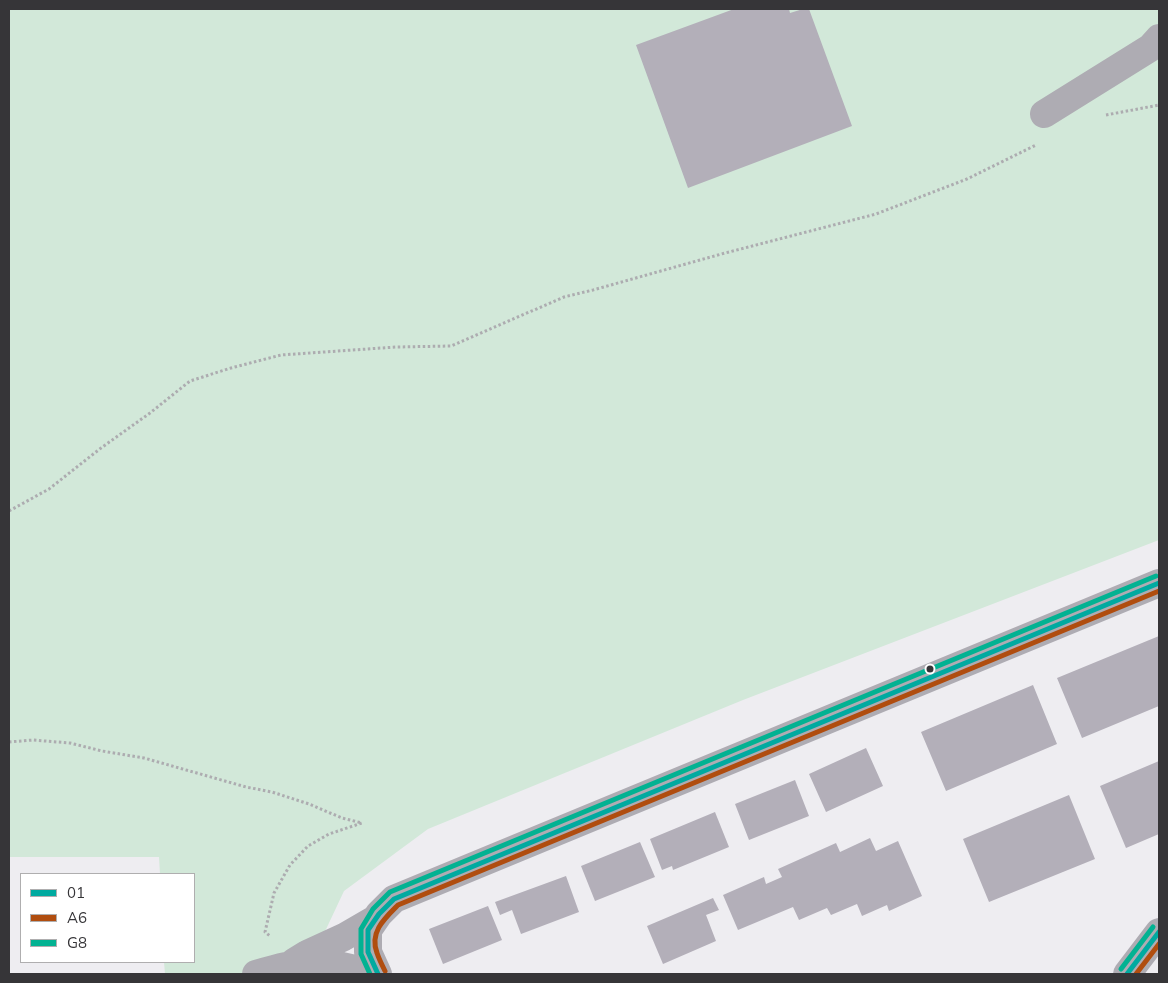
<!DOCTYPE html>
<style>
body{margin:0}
#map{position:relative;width:1168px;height:983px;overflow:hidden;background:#eeedf1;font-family:Mulish,sans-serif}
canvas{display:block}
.frame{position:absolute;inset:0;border:10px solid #363538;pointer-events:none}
.legend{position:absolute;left:20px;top:873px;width:175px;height:90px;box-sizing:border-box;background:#fff;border:1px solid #afaeaf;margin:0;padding:6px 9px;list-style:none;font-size:15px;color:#363538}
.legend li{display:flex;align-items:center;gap:10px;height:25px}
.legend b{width:25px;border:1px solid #afaeaf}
</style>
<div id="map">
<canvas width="1168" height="983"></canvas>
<div class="frame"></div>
<ul class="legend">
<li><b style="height:6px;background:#00aaa0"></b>01</li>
<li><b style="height:6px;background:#b04d0f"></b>A6</li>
<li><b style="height:6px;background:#02b292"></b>G8</li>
</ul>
</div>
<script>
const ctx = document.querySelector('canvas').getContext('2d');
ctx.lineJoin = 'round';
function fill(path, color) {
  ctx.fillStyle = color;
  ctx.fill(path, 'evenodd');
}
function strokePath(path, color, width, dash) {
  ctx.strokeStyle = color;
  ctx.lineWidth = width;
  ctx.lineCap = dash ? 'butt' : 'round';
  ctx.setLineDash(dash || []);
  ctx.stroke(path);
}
fill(new Path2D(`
 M 9,9 L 1159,9 L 1159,540 L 743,700 L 428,829 L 344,891 L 305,974 L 165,974 L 164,962 L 194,962 L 194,874 L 160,874 L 159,857 L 9,857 Z`), '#d2e8d9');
fill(new Path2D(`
 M 734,9 L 789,9 L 790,13 L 803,9 L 809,9 L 852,126 L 688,188 L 636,45 Z
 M 1159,636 L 1159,706 L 1082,738 L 1057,678 Z
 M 1033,685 L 1057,744 L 946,791 L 921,732 Z
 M 866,748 L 883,786 L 826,812 L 809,774 Z
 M 1159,761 L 1159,834 L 1126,848 L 1100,786 Z
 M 795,780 L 809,816 L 749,840 L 735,804 Z
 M 1069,795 L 1095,859 L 989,902 L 963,839 Z
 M 715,812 L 729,847 L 673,870 L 672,866 L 662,870 L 650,839 Z
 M 870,838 L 876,851 L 898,841 L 922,896 L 889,911 L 887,905 L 862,916 L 857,904 L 831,915 L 827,908 L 799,920 L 793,907 L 738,930 L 723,895 L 764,877 L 766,884 L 782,877 L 778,869 L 836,843 L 840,852 Z
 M 640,842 L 655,877 L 595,901 L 581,866 Z
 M 566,876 L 579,912 L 521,934 L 512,910 L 500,915 L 495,902 Z
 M 713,898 L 719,910 L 706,915 L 716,941 L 663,964 L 647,926 Z
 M 488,906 L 502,940 L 443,964 L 429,929 Z`), '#b3afb9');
strokePath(new Path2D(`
 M 1106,115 L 1159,105
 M 9,511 L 49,489 L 101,448 L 150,413 L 190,381 L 231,368 L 281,355 L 396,347 L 451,346 L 564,297 L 593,290 L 725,253 L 876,214 L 967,179 L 1036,145
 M 9,742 L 33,740 L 70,743 L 102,751 L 144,758 L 246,787 L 272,792 L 309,804 L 342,818 L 362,823 L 329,834 L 308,846 L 290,865 L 274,893 L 265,932 L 270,936`), '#adacb0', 3, [2.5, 2.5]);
strokePath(new Path2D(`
 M 1044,114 L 1150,48 L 1159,38
 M 294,962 L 307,954 L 344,937 L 375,919
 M 256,974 C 266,971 276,968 286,966 C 315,959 345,965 372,974
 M 378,974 L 368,952 L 368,930 L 379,914 L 394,899 L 1159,583
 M 1127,974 L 1159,932`), '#aeacb3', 28);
strokePath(new Path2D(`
 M 378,974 L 368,952 L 368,930 L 379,914 L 394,899 L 1159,583
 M 1127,974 L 1159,932`), '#00aaa0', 5);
strokePath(new Path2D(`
 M 385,971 C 382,965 379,959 377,953 C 369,932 385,918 398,905 L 1159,591
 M 1136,974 L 1159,944`), '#b04d0f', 5);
strokePath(new Path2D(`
 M 1121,969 L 1153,927
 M 370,974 L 361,954 L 361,929 L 373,909 L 390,892 L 1156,576`), '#02b292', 5);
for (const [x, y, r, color] of [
 [930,669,4.5,"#363538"]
]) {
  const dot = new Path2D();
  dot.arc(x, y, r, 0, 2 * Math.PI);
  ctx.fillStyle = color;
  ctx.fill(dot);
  strokePath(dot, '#fff', 2);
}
</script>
